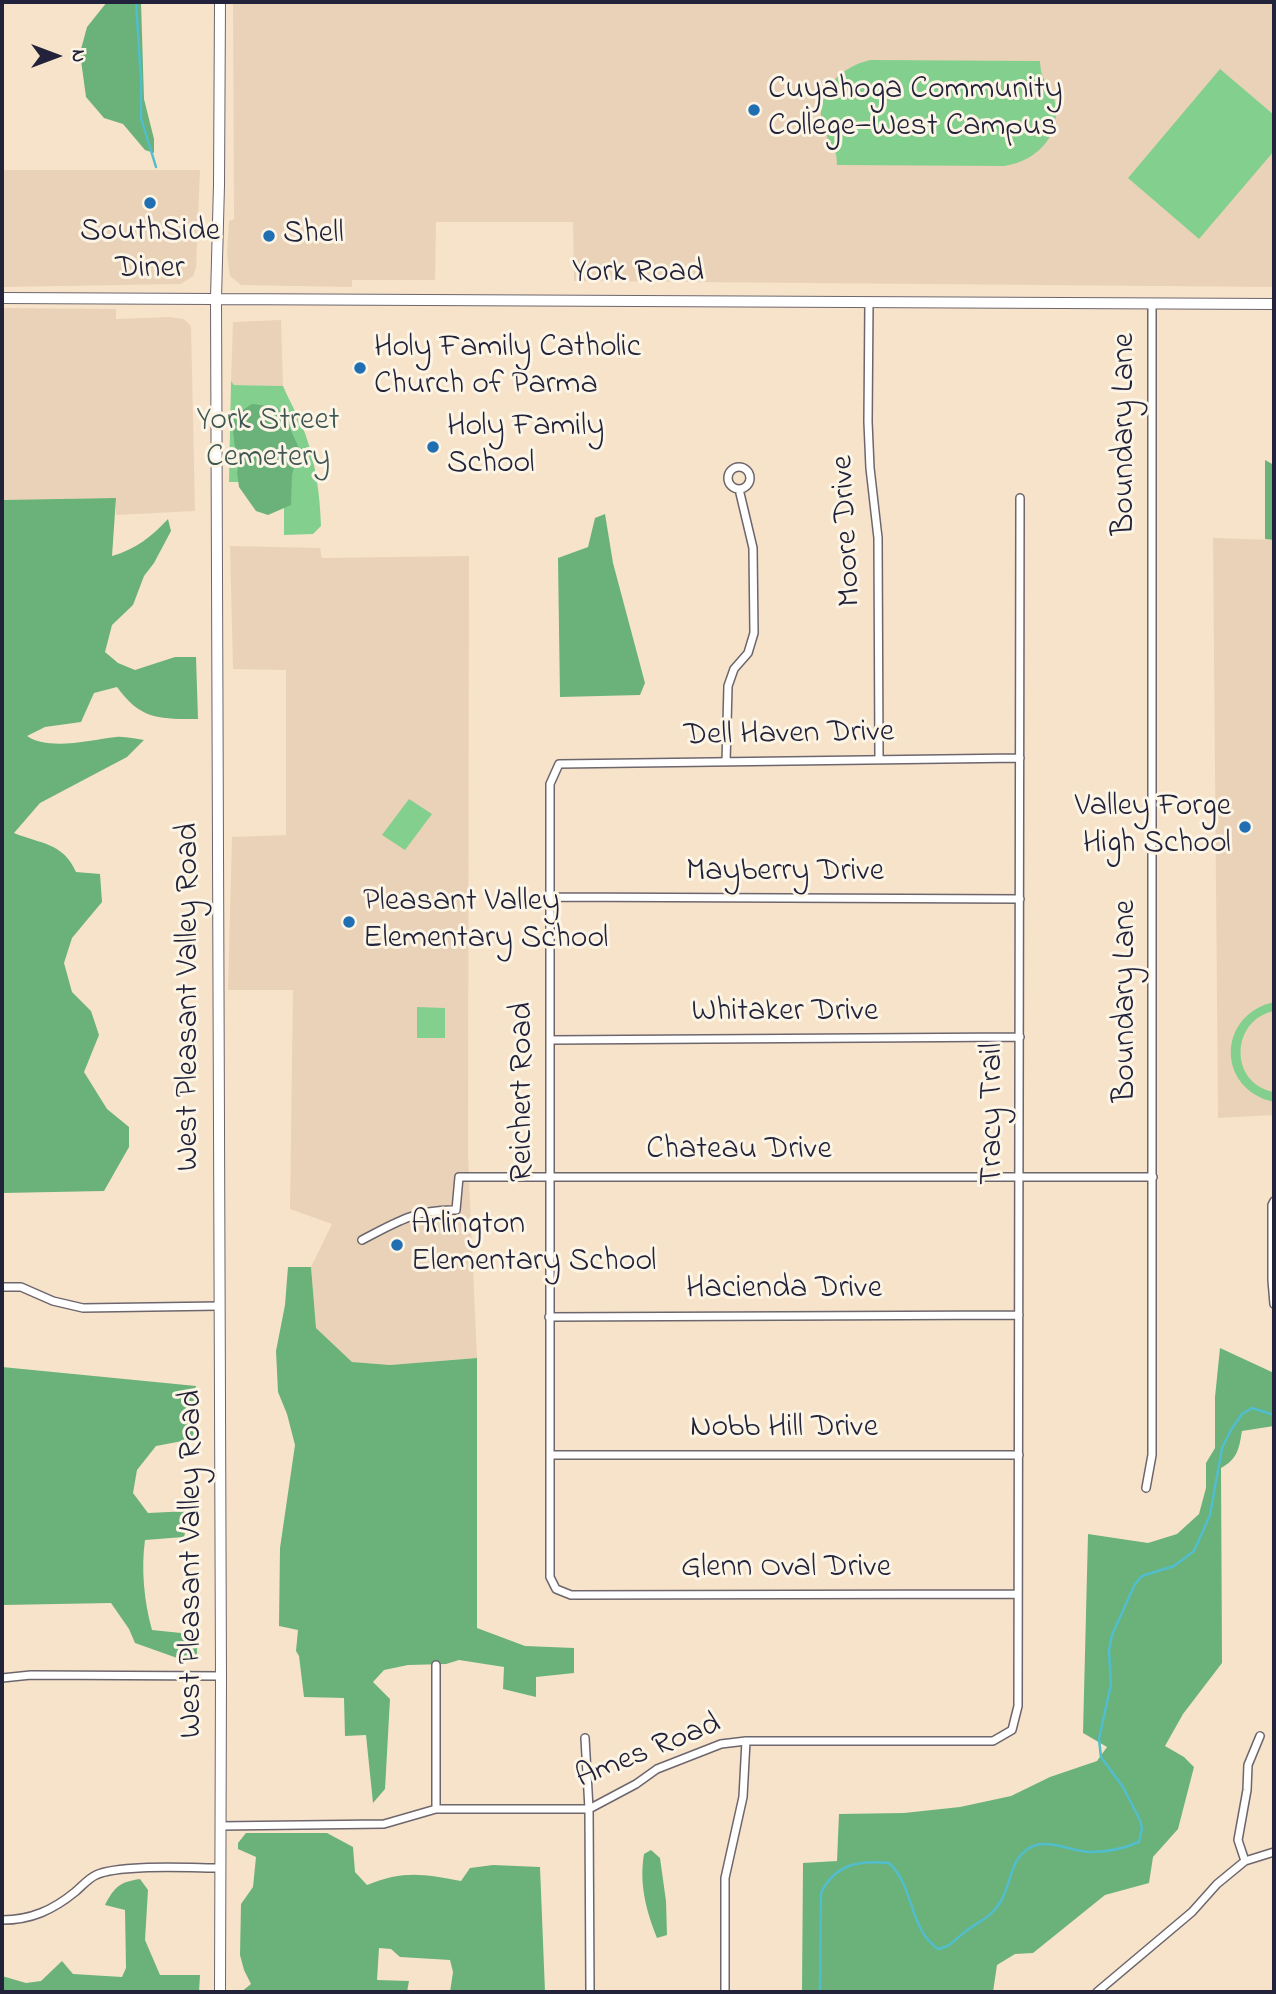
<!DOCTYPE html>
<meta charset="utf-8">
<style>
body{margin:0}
#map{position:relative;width:1276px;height:1994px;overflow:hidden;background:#f7e3ca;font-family:"Indie Flower",sans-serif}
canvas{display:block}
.frame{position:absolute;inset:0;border:4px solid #22223b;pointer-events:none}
.north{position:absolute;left:21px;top:21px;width:70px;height:70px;-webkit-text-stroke:5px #fcf5e5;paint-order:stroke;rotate:90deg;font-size:19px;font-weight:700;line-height:28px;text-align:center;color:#22223b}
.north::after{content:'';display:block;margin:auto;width:24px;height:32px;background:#22223b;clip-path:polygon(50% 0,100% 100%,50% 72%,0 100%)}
</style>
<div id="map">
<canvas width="1276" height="1994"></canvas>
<div class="frame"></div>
<div class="north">N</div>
</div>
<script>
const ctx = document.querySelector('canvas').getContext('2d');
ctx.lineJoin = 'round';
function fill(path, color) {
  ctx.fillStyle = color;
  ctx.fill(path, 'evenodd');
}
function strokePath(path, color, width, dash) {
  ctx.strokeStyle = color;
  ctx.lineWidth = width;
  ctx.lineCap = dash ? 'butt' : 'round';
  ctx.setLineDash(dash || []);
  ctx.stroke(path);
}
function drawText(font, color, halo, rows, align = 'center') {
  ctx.font = font + ' "Indie Flower",sans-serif';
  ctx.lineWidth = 6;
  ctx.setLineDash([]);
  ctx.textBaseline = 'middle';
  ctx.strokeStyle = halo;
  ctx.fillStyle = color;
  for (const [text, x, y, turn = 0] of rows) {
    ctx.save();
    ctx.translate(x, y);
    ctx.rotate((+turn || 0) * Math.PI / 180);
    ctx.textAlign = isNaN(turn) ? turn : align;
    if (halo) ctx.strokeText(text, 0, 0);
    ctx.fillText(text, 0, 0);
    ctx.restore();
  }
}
fill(new Path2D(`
 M 233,2 L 1274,2 L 1274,287 L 574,281 L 573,222 L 436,222 L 435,280 L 352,280 L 352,287 L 241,285 L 230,276 L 227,254 L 229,221 L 234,219 Z
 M 2,170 L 200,170 L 196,268 L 193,276 L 181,284 L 2,287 Z
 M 2,308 L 116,309 L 116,319 L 169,317 L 184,319 L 191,326 L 195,511 L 116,515 L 116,498 L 2,500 Z
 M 281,320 L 283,386 L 234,385 L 231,381 L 233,322 Z
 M 1213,538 L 1274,540 L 1274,1115 L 1218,1118 Z
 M 230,546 L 320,548 L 322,558 L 469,556 L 468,1155 L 477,1358 L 390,1365 L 352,1362 L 316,1328 L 311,1267 L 332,1224 L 290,1209 L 293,990 L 228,990 L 232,837 L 286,835 L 286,670 L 233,669 Z`), '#ead2b8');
fill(new Path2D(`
 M 870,60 L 1040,61 C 1041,83 1047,78 1053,95 C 1065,132 1039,161 1004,166 L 837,165 C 837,145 830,147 824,130 C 812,95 837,68 870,60 Z
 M 1220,69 L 1274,115 L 1274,151 L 1199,239 L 1128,178 Z
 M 231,381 L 234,385 L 283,386 C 290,403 300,418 306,436 C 316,465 320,495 321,526 L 313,534 L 284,535 L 284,482 L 229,482 Z
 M 409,799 L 432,814 L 405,850 L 382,835 Z
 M 1274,1002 L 1274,1011 C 1230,1020 1229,1084 1274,1092 L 1274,1102 C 1216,1089 1217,1015 1274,1002 Z
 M 417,1007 L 445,1008 L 445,1038 L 417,1038 Z`), '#83d08e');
fill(new Path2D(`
 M 107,2 L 141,2 L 144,99 L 154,139 L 154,153 L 145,150 L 123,124 L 104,118 L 86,97 L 80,53 L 87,27 Z
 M 252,404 L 277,407 L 287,422 L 299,448 L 292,475 L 291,505 L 268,515 L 256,511 L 239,487 L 237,472 L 240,461 L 235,448 L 233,432 L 235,415 Z
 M 1265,460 L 1274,465 L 1274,540 L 1265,539 Z
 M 116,498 L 112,556 C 136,549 151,537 168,519 L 171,531 L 154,563 L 144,576 L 133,605 L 112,625 L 105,652 L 118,663 L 135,670 L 175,657 L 196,657 L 198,719 C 159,719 141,720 117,687 L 94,693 L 81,722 L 45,727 L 27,736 C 49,751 90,740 116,737 C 125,736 135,739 144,740 L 127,757 L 40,803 L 14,833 C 40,844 63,842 76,872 L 100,874 L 102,902 L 72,938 L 64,963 L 72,992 L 91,1011 L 99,1035 L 84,1072 L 107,1109 L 129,1127 L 129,1147 L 104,1191 L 2,1193 L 2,500 Z
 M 605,514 L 613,563 L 645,683 L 640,695 L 560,697 L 558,558 L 588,547 L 595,518 Z
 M 288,1267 L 311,1267 L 316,1328 L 352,1362 L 390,1365 L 477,1358 L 477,1628 L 525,1646 L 574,1648 L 574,1673 L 536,1677 L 536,1697 L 503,1689 L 504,1667 L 459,1660 L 446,1664 L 408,1665 L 384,1670 L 373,1682 L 390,1699 L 385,1789 L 373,1803 L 366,1735 L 345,1736 L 344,1698 L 304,1697 L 299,1656 L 296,1651 L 298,1630 L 279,1626 L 280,1548 L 295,1445 L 287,1414 L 278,1392 L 276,1351 L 285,1305 Z
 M 1220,1348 L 1274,1373 L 1274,1426 L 1242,1431 C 1239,1448 1238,1459 1221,1468 L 1222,1663 L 1183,1714 L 1165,1746 L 1184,1757 L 1194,1767 L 1178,1829 L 1153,1857 L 1149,1883 L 1105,1895 L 1033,1953 L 1015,1954 L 997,1965 L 993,1992 L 802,1992 L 803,1863 L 837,1861 L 839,1814 L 904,1813 L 960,1807 L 1011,1796 L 1050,1777 L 1097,1761 L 1107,1747 L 1083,1733 L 1088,1534 L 1148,1543 L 1177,1534 L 1199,1514 L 1206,1488 L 1206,1463 L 1215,1448 L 1215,1397 Z
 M 2,1367 L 196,1386 L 193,1439 L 156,1446 L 137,1470 L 133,1493 L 148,1513 L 190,1511 L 184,1537 L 145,1540 C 141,1569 144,1601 152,1630 L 181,1633 L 197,1641 L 197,1654 L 192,1660 L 180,1659 L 135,1643 L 129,1629 L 111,1603 L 2,1605 Z
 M 246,1833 L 327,1833 L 353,1847 L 355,1872 L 367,1885 C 404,1870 423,1874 461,1881 L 470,1868 L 493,1865 L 540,1867 L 545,1992 L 450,1992 L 453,1972 L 450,1960 L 400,1957 L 391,1949 L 379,1948 L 377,1980 L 409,1981 L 407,1992 L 241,1992 L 251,1984 L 244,1970 L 240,1955 L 241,1904 L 253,1887 L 256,1857 L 238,1849 L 238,1843 Z
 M 651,1850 L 660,1858 L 666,1901 L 667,1935 L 657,1938 C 646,1910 639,1884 644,1854 Z
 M 140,1879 L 148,1890 L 145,1940 L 160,1975 L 200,1975 L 199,1992 L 2,1992 L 2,1976 L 26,1983 L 41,1981 L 62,1961 L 73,1974 L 122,1977 L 126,1968 L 125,1910 L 105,1905 C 115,1886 120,1882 140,1879 Z`), '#6ab279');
strokePath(new Path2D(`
 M 136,2 L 141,79 L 141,118 L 156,167
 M 820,1992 L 821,1893 C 835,1864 859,1860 889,1863 C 915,1887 908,1928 938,1949 C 951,1947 955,1939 965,1932 C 980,1920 991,1918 1001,1901 C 1010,1886 1010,1864 1024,1852 C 1043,1834 1069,1852 1091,1852 C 1106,1852 1125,1848 1139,1842 L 1142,1829 L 1140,1820 L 1123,1787 L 1101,1757 L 1099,1739 L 1111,1684 L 1109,1651 L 1112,1635 L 1135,1584 L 1142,1576 L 1174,1566 L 1194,1551 L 1210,1515 L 1222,1448 L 1231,1430 L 1242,1414 L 1252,1408 L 1274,1415`), '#51bdcd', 2.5);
const street = new Path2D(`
 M 869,302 L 868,422 L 870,468 L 878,538 L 879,758
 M728 478a11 11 0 1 1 22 0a11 11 0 1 1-22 0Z
 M 726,762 L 728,686 L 734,669 L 748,653 L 754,633 L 753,548 L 739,489
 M 550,897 L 1020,899
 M 550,1040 L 1020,1037
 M 1274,1201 L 1272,1205 L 1272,1280 L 1274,1304
 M 362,1240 C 396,1222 417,1209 456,1210 L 459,1177 L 1153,1177
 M 2,1287 L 21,1287 L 53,1301 L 83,1308 L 219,1306
 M 549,1317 L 1019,1315
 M 550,1455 L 1019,1455
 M 1146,1488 L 1152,1455 L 1152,303
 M 1018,1594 L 571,1595 L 556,1589 L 550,1577 L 550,784 L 559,764 L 1020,758
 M 436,1665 L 436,1809
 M 2,1678 L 31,1675 L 221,1676
 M 585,1738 L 589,1809 L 590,1992
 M 220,1826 L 384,1824 L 436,1809 L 589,1809 L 636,1784 L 657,1769 L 721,1744 L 746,1741 L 993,1741 L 1012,1730 L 1018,1706 L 1020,498
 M 1245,1861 L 1238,1840 L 1247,1790 L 1248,1765 L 1260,1736
 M 2,1920 C 31,1920 53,1910 75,1892 C 82,1886 89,1878 96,1875 C 120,1864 191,1868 220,1868
 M 725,1992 L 725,1878 L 743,1797 L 746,1741
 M 1097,1992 L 1192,1912 L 1217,1884 L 1245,1861 L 1274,1852`);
const secondary = new Path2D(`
 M 2,298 L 1274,304
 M 220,1992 L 221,1676 L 216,298 L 219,185 L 220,2`);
strokePath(street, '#6d666d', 10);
strokePath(secondary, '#6d666d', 12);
strokePath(street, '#fff', 7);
strokePath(secondary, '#fff', 10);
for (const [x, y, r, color] of [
 [754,110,7,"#1f6fb2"],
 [150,203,7,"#1f6fb2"],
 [269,236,7,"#1f6fb2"],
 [360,368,7,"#1f6fb2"],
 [433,447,7,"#1f6fb2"],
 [1245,827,7,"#1f6fb2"],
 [349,922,7,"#1f6fb2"],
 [397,1245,7,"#1f6fb2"]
]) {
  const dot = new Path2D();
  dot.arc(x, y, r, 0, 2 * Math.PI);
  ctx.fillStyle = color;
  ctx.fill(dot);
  strokePath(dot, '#fcf5e5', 2.5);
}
drawText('32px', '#22223b', '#fcf5e5', [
 ["Cuyahoga Community",768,92],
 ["College—West Campus",768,129],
 ["SouthSide",150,234,"center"],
 ["Diner",150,271,"center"],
 ["Shell",283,236],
 ["Holy Family Catholic",374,350],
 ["Church of Parma",374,387],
 ["Holy Family",447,429],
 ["School",447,466],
 ["Valley Forge",1231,809,"right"],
 ["High School",1231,846,"right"],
 ["Pleasant Valley",363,904],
 ["Elementary School",363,941],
 ["Arlington",411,1227],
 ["Elementary School",411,1264]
], 'left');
drawText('32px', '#22223b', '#fcf5e5', [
 ["York Road",638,275],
 ["Boundary Lane",1127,434,-90],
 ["Moore Drive",849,531,-93],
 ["Dell Haven Drive",789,736,-1],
 ["Mayberry Drive",785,874],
 ["West Pleasant Valley Road",191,997,-90],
 ["Boundary Lane",1128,1001,-90],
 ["Whitaker Drive",785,1014],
 ["Reichert Road",525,1092,-90],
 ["Tracy Trail",995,1114,-90],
 ["Chateau Drive",739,1152],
 ["Hacienda Drive",784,1291],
 ["Nobb Hill Drive",784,1430],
 ["West Pleasant Valley Road",194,1564,-90],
 ["Glenn Oval Drive",786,1570],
 ["Ames Road",649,1753,-22]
]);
drawText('32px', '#3f5654', '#fcf5e5', [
 ["York Street",268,423],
 ["Cemetery",268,460]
]);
</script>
